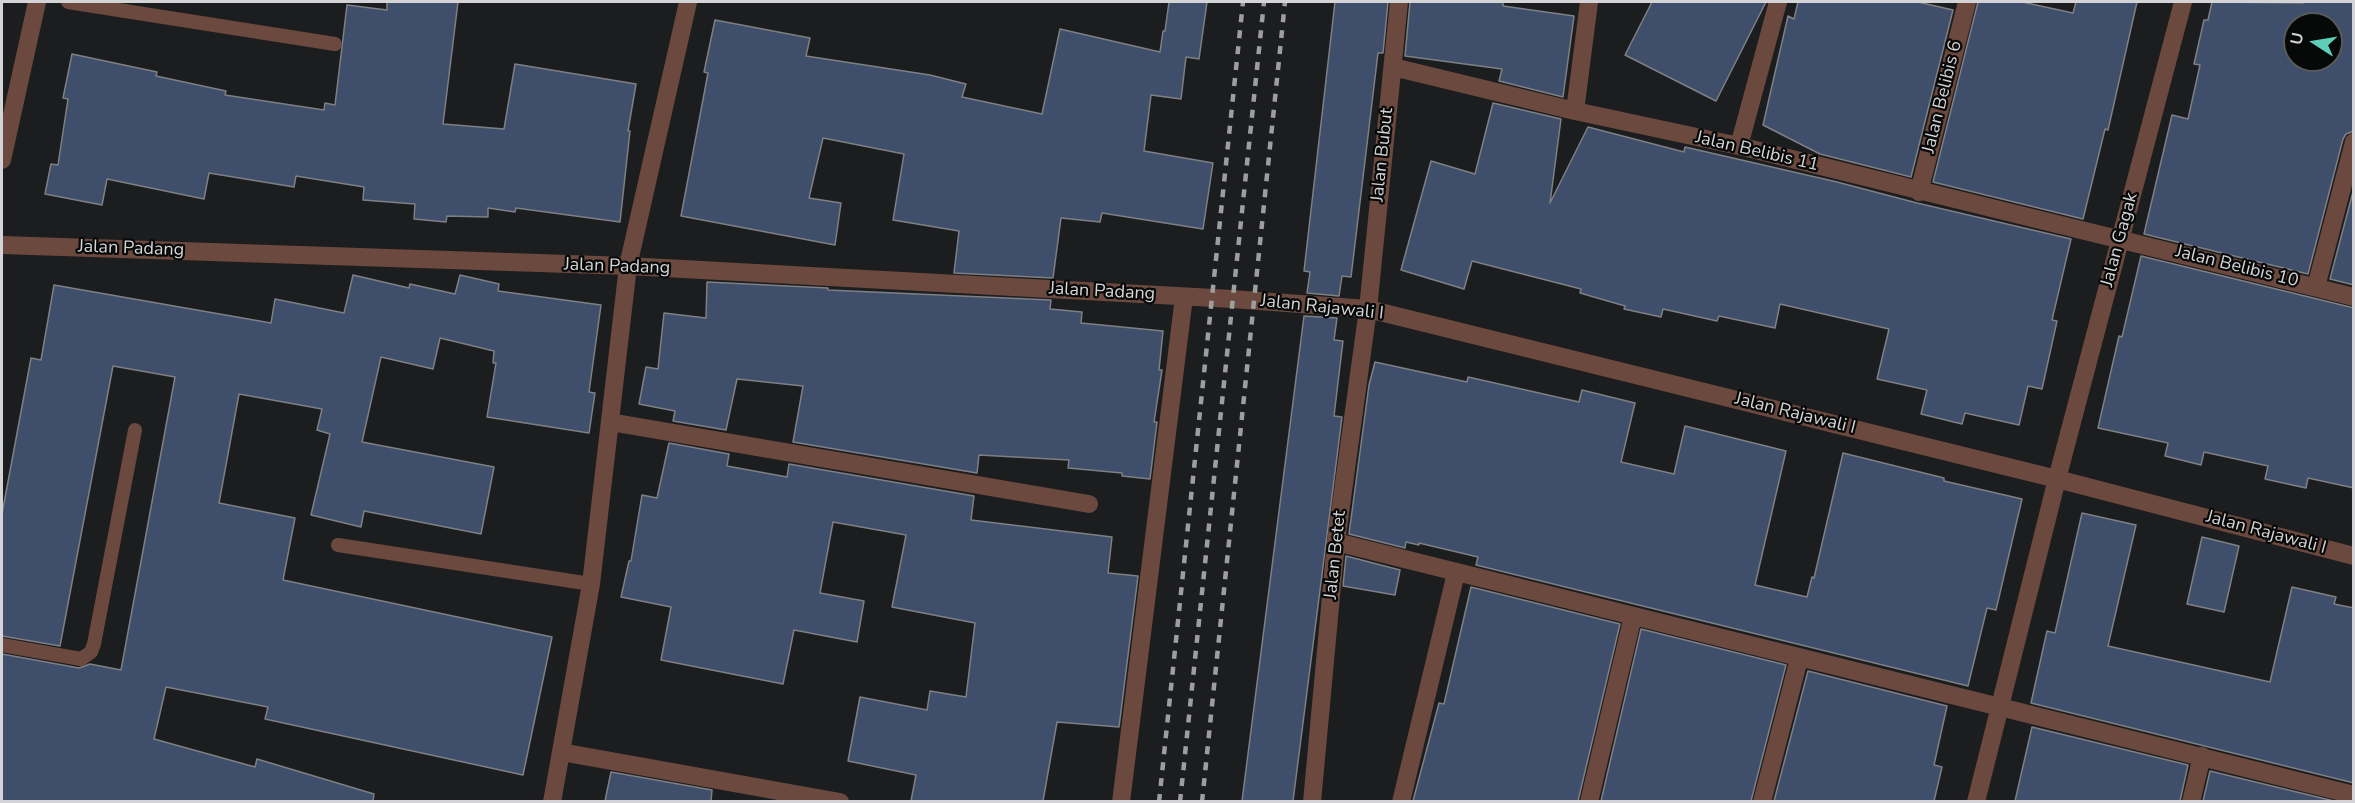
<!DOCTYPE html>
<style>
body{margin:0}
#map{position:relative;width:2355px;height:803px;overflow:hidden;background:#1c1d1f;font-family:"Nunito Sans",sans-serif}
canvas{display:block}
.frame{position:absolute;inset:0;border:3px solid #d4d4d6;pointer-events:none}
.north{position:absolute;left:2283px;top:12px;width:60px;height:60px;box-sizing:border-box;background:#070808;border:2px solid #595a5a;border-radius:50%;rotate:282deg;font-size:16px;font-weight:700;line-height:24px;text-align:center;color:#d4d4d6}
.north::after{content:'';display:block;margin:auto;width:21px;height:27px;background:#5eceb7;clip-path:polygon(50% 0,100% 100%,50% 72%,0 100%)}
</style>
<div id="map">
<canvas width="2355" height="803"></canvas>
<div class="frame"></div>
<div class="north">U</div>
</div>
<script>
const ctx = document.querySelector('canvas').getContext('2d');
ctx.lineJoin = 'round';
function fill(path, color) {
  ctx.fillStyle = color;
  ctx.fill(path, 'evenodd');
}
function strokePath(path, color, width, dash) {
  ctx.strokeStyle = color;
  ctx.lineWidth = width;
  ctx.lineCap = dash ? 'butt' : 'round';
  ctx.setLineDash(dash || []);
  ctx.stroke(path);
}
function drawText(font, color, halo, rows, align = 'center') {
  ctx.font = font + ' "Nunito Sans",sans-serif';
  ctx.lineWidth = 4.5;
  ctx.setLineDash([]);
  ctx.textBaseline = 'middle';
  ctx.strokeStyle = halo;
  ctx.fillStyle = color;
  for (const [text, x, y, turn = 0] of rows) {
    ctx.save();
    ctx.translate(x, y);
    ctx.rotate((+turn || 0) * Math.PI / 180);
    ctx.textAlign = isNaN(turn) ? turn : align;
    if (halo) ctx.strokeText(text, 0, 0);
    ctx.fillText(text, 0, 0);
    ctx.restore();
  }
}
const building = new Path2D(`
 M 387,2 L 458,2 L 443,124 L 504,129 L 515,64 L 636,84 L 628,131 L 630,131 L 620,222 L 516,208 L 515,212 L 488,208 L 488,217 L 447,216 L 446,222 L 414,219 L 415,204 L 363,200 L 364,187 L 296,176 L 294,187 L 209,173 L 204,199 L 107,179 L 102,205 L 45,194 L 51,164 L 58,165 L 68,99 L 63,98 L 72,54 L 157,72 L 156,76 L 226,91 L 225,95 L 324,110 L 325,103 L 335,105 L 347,5 L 387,10 Z
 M 1169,2 L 1207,2 L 1199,59 L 1186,57 L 1181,99 L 1151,95 L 1144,151 L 1213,163 L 1203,229 L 1102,213 L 1100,222 L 1061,218 L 1053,278 L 954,273 L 959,231 L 893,220 L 904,154 L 823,138 L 809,198 L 841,203 L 835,245 L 681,216 L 708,73 L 704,72 L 715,20 L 810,38 L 806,56 L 930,75 L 966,84 L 962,97 L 1042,114 L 1060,29 L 1160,52 L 1163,31 L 1165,31 Z
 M 1335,2 L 1388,2 L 1383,53 L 1378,53 L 1351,277 L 1342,276 L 1339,296 L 1307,293 L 1310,272 L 1304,271 Z
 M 1410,2 L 1503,2 L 1503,6 L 1574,16 L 1563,97 L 1499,81 L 1502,69 L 1405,56 Z
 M 1652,2 L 1766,2 L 1716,101 L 1625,55 Z
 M 1798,2 L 1918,2 L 1953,10 L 1911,177 L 1820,154 L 1763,125 L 1788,16 L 1794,19 Z
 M 1978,2 L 2022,2 L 2073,13 L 2076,2 L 2137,2 L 2108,130 L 2105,129 L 2083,219 L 1933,182 Z
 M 2212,2 L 2303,3 L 2303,2 L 2354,2 L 2354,131 L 2346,134 L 2343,139 L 2308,274 L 2144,234 L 2172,115 L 2188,119 L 2200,65 L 2194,64 L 2204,20 L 2208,20 ZM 2295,24 L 2331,24 L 2331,60 L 2295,60 Z
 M 1493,103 L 1561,119 L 1550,203 L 1588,127 L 1684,152 L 1685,147 L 1837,182 L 1917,203 L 2071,239 L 2052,320 L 2057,321 L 2042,389 L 2028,386 L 2019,425 L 1965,413 L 1962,424 L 1921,414 L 1927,390 L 1877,379 L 1889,329 L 1780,304 L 1775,328 L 1719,316 L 1717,321 L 1663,309 L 1661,317 L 1624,309 L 1625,306 L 1580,293 L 1581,289 L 1472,261 L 1464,289 L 1401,270 L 1431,161 L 1475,174 Z
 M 2354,188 L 2354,285 L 2330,279 Z
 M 2141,256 L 2354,308 L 2354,488 L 2308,478 L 2306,488 L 2265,479 L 2268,466 L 2204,452 L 2201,465 L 2165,456 L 2168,443 L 2098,428 L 2119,336 L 2122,337 Z
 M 353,275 L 409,288 L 410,284 L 455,294 L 460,275 L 499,284 L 498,291 L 601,305 L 589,392 L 595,393 L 589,433 L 487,417 L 496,363 L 493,363 L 494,351 L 440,338 L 433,369 L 381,357 L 362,442 L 494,467 L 481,534 L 364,511 L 361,527 L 311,515 L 330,434 L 317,430 L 322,409 L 239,394 L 219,503 L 295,518 L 283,580 L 552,637 L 523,775 L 265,719 L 268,707 L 166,687 L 154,739 L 255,767 L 257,759 L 374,794 L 373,801 L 2,801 L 2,654 L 79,668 L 90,664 L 121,670 L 175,377 L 113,366 L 60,646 L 2,636 L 2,514 L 31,358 L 41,360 L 54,285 L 271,323 L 275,299 L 344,313 Z
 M 707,282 L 828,288 L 828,290 L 1051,300 L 1050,309 L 1082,312 L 1081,323 L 1163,331 L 1159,370 L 1162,370 L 1154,422 L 1157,422 L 1150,479 L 1122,476 L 1122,473 L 1068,468 L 1069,460 L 979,455 L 977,473 L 793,442 L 803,386 L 737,379 L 726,430 L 673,421 L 675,411 L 639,404 L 646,367 L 658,369 L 664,313 L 706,318 Z
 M 1304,316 L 1337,318 L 1334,340 L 1343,341 L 1334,416 L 1342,417 L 1320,590 L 1293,801 L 1242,801 Z
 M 1375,362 L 1467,382 L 1468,377 L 1579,402 L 1582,390 L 1635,403 L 1621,462 L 1674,474 L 1685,426 L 1786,451 L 1755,585 L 1807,597 L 1812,577 L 1814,578 L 1843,453 L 1944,478 L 1944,481 L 2022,499 L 1996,610 L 1987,608 L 1968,686 L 1476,565 L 1478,557 L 1419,543 L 1419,545 L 1406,542 L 1405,548 L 1349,534 L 1369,385 Z
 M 669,443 L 729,454 L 727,466 L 787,477 L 789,464 L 974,496 L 971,520 L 1112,537 L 1108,573 L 1138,576 L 1119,727 L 1057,722 L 1043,801 L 911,801 L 916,775 L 848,761 L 860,697 L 927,710 L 930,691 L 966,697 L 975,623 L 892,607 L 906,535 L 833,522 L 820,593 L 864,601 L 857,642 L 794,630 L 783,684 L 661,660 L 671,607 L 621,597 L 629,561 L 631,561 L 642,495 L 657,498 Z
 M 2082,513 L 2136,525 L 2108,646 L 2270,682 L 2292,587 L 2336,597 L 2334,604 L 2354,608 L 2354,783 L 2031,703 L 2047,631 L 2055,633 Z
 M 2202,537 L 2239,546 L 2224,612 L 2187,604 Z
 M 1346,556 L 1400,570 L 1395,595 L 1343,586 Z
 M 1471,587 L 1620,624 L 1578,801 L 1413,801 L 1439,703 L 1444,704 Z
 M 1641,629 L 1786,665 L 1751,801 L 1601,801 Z
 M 1808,671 L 1947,706 L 1934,765 L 1942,767 L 1934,801 L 1774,801 Z
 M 2032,727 L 2188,765 L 2180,801 L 2015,801 Z
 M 2210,771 L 2334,801 L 2203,801 Z
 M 611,772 L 712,790 L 711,801 L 605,801 Z`);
fill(building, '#3e4e6b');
strokePath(building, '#7f8083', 1.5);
strokePath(new Path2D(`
 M 68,2 L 335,44
 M 338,545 L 591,584
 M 2,645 L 81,659 L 91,652 L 94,644 L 135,430`), '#6b493e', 14);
strokePath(new Path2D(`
 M 1393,67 L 1575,111 L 1739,146 L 2354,297
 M 1575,111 L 1589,2
 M 1739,146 L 1778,2
 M 2,160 L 37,2
 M 1919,192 L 1967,2
 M 2,245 L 628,266 L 1232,299 L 1368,309 L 2057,479 L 2354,556
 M 2316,287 L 2354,142
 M 610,422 L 1089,504
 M 1336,542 L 2354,795
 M 561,752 L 840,802
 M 552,802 L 591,584 L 628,266 L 688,2
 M 1121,802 L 1184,297
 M 1312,802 L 1336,542 L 1368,309 L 1399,2
 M 1401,802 L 1456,573
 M 1589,802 L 1633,616
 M 1762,802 L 1799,659
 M 1976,802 L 2057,479 L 2183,2
 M 2191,802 L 2202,756`), '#6b493e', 18);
strokePath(new Path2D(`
 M 1159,802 L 1243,2
 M 1180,802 L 1264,2
 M 1202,802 L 1285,2`), '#9e9ea0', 4.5, [8, 8]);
drawText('18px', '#d4d4d6', '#070808', [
 ["Jalan Belibis 6",1943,97,-76],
 ["Jalan Belibis 11",1757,152,13],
 ["Jalan Bubut",1383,155,-84],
 ["Jalan Gagak",2120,240,-75],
 ["Jalan Padang",131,249,2],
 ["Jalan Padang",617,267,2],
 ["Jalan Belibis 10",2237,267,14],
 ["Jalan Padang",1102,292,3],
 ["Jalan Rajawali I",1322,308,6],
 ["Jalan Rajawali I",1795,414,14],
 ["Jalan Rajawali I",2266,533,15],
 ["Jalan Betet",1336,555,-84]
]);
</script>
